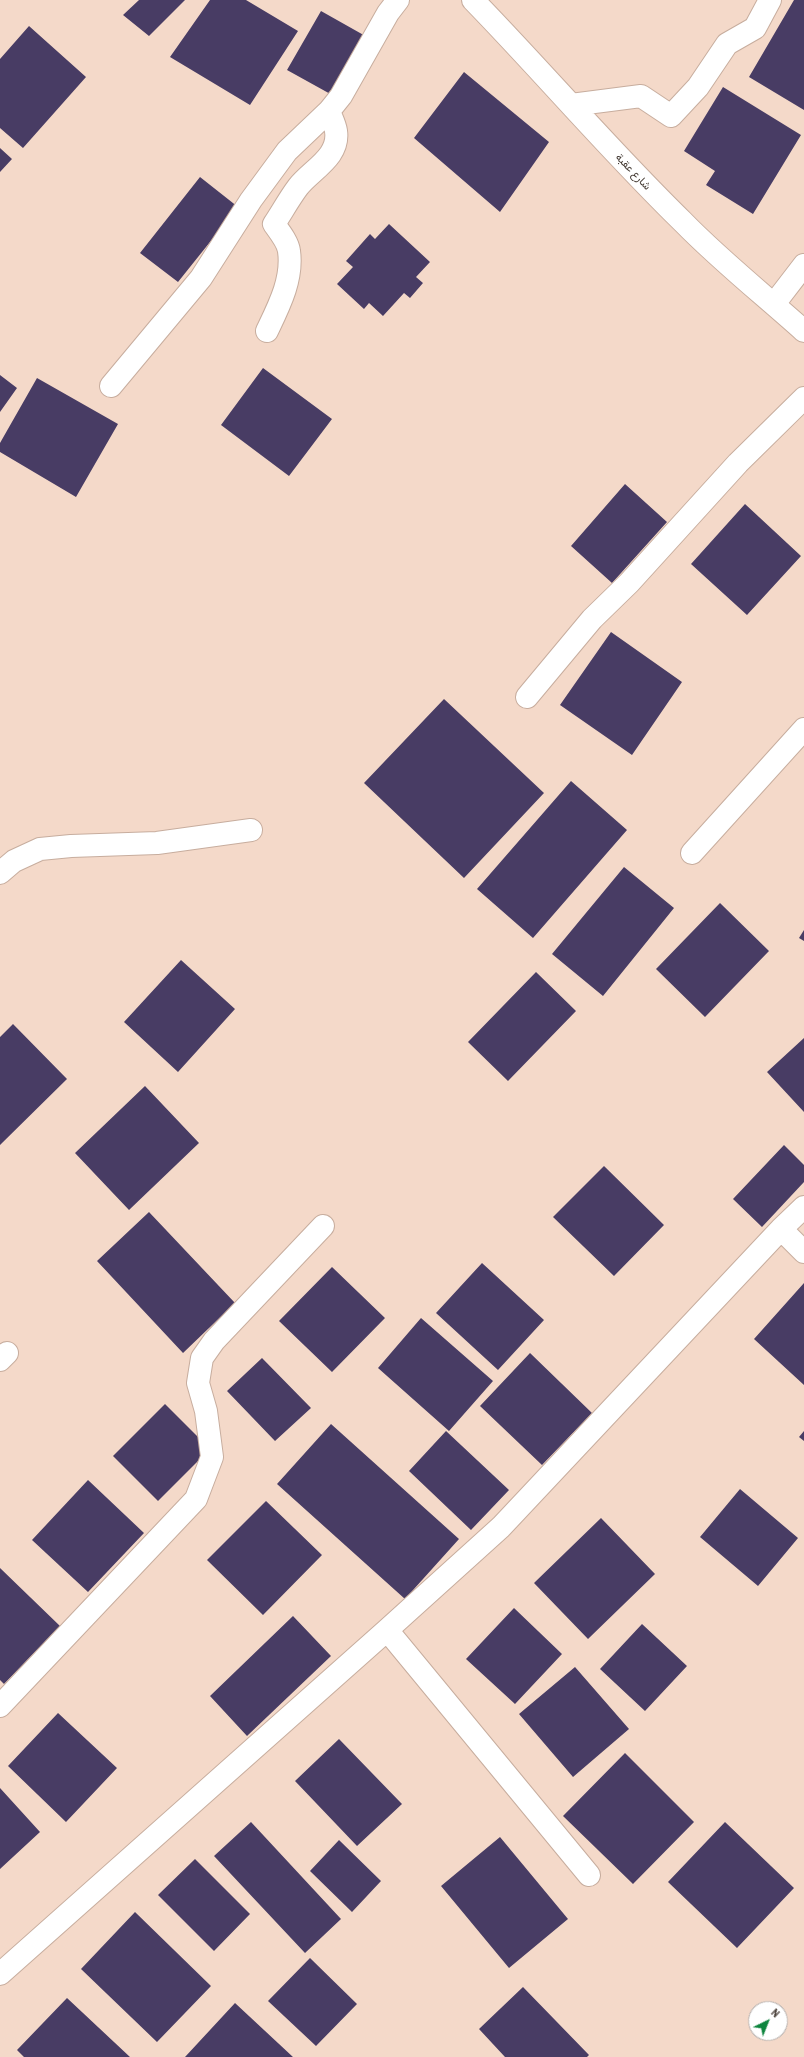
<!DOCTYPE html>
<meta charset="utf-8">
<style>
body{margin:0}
#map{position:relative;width:804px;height:2057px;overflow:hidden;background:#f4d9c9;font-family:"Archivo Narrow",sans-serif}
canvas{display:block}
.north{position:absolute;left:748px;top:2001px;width:40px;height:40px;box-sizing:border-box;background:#fff;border:1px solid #b3afad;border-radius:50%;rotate:43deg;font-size:11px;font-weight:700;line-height:16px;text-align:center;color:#423831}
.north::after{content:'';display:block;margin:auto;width:14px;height:18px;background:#0e853e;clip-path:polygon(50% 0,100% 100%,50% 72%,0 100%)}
</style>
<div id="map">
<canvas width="804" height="2057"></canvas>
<div class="north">N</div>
</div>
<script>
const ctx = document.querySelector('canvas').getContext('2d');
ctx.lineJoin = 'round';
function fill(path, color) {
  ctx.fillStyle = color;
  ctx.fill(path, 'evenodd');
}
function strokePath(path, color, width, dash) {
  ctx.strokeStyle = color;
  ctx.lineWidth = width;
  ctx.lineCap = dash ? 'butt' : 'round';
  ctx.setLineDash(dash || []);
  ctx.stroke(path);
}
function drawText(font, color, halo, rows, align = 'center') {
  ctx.font = font + ' "Archivo Narrow",Vazirmatn,sans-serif';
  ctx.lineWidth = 4;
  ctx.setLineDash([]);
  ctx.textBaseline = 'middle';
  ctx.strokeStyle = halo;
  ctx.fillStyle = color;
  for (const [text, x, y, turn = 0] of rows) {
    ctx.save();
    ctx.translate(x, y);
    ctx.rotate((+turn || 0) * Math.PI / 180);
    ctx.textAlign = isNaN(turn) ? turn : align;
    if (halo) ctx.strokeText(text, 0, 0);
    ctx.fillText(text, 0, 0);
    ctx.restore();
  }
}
fill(new Path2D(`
 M 139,0 L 185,0 L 149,36 L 123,15 Z
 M 210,0 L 246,0 L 298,31 L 250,105 L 170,57 Z
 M 794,0 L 804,0 L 804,110 L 749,77 Z
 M 321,11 L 376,42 L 343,101 L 287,70 Z
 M 29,26 L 86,77 L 23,148 L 0,128 L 0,59 Z
 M 464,72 L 549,142 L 500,212 L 414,138 Z
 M 723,87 L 801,135 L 753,214 L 706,185 L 715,171 L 684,151 Z
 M 0,148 L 12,159 L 0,172 Z
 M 200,177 L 238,207 L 178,282 L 140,253 Z
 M 389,224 L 430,262 L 416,277 L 423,283 L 410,298 L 404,293 L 383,316 L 369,303 L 364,309 L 337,284 L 353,267 L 346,261 L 370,234 L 375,239 Z
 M 263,368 L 332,419 L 289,476 L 221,425 Z
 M 0,375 L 17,388 L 0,412 Z
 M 37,378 L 118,424 L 76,497 L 0,452 L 0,443 Z
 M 625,484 L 667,522 L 612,583 L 571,546 Z
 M 745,504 L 801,556 L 747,615 L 691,564 Z
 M 611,632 L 682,682 L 632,755 L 560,705 Z
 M 444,699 L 544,793 L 464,878 L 364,783 Z
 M 571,781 L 627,830 L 533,938 L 477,889 Z
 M 624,867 L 674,908 L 603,996 L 552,954 Z
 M 720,903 L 769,951 L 705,1017 L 656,969 Z
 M 804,930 L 804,941 L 799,938 Z
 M 181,960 L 235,1009 L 178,1072 L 124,1022 Z
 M 536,972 L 576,1011 L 508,1081 L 468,1042 Z
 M 13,1024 L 67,1079 L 0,1145 L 0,1037 Z
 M 804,1038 L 804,1112 L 767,1072 Z
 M 145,1086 L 199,1143 L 129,1210 L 75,1153 Z
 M 784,1145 L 804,1165 L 804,1182 L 762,1227 L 733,1199 Z
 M 604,1166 L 664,1225 L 614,1276 L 553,1217 Z
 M 149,1212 L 235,1303 L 183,1353 L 97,1261 Z
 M 482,1263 L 544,1320 L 498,1370 L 436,1313 Z
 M 332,1267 L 385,1318 L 332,1372 L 279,1321 Z
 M 804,1283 L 804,1385 L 754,1339 Z
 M 421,1318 L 493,1381 L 449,1431 L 378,1368 Z
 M 530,1353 L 592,1413 L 542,1465 L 480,1406 Z
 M 262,1358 L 311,1408 L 275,1441 L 227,1391 Z
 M 165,1404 L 210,1449 L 158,1501 L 113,1456 Z
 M 331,1424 L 459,1539 L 405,1599 L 277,1484 Z
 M 446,1431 L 509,1490 L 471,1530 L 409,1471 Z
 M 804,1431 L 804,1441 L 799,1437 Z
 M 88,1480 L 144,1533 L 88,1592 L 32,1540 Z
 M 740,1489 L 798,1538 L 758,1586 L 700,1537 Z
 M 266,1501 L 322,1555 L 263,1615 L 207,1560 Z
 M 601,1518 L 655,1574 L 588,1639 L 534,1583 Z
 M 0,1568 L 60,1626 L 4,1684 L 0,1680 Z
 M 514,1608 L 562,1654 L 515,1704 L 466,1659 Z
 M 293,1616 L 331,1656 L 247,1736 L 210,1696 Z
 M 642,1624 L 687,1666 L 645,1711 L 600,1669 Z
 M 575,1667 L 629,1729 L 573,1777 L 519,1714 Z
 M 58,1713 L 117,1768 L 66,1822 L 8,1766 Z
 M 339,1739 L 402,1804 L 357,1846 L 295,1781 Z
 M 625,1753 L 694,1822 L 633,1884 L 563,1816 Z
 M 0,1788 L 40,1832 L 0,1869 Z
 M 251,1822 L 341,1919 L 305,1953 L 214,1856 Z
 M 725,1822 L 794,1888 L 737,1948 L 668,1882 Z
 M 500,1837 L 568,1919 L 509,1968 L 441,1886 Z
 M 339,1840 L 381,1881 L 352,1912 L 310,1871 Z
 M 195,1859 L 250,1914 L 214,1951 L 158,1895 Z
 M 135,1912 L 211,1986 L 157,2042 L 81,1969 Z
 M 310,1958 L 357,2004 L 316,2046 L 268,2001 Z
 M 523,1987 L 589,2055 L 587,2057 L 505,2057 L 479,2029 Z
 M 67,1998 L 130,2057 L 24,2057 L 17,2050 Z
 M 235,2003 L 293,2057 L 185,2057 Z`), '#483c64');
const minor = new Path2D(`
 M 473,0 C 544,73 610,151 683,222 C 721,261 764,295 804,331
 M 571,105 L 641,96 L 671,116 L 698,87 L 727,44 L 755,28 L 770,0
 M 774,304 L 804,265
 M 267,331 C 279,306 293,279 289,251 C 288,242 279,231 274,224 C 282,212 289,199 298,187 C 311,170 340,157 336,131 C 335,124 331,117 329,111
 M 111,386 L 201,278 L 251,200 L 287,151 L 329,111 L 341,96 L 388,13 L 398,0
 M 527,697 L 592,619 L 629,583 L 738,463 L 804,398
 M 692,853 L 804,729
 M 0,873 L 14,861 L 40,849 L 71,846 L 157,843 L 251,830
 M 781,1229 L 804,1252
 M 0,1360 L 7,1353
 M 387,1630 L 589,1875
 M 0,1706 L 196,1499 L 212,1457 L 206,1411 L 198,1383 L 202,1358 L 214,1341 L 323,1226
 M 0,1974 L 387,1630 L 501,1527 L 781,1229 L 804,1207`);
strokePath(minor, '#c7ad9e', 24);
strokePath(minor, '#fff', 22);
drawText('11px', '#423831', '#fff', [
 ["شارع عقبة",633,172,46]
]);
</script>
